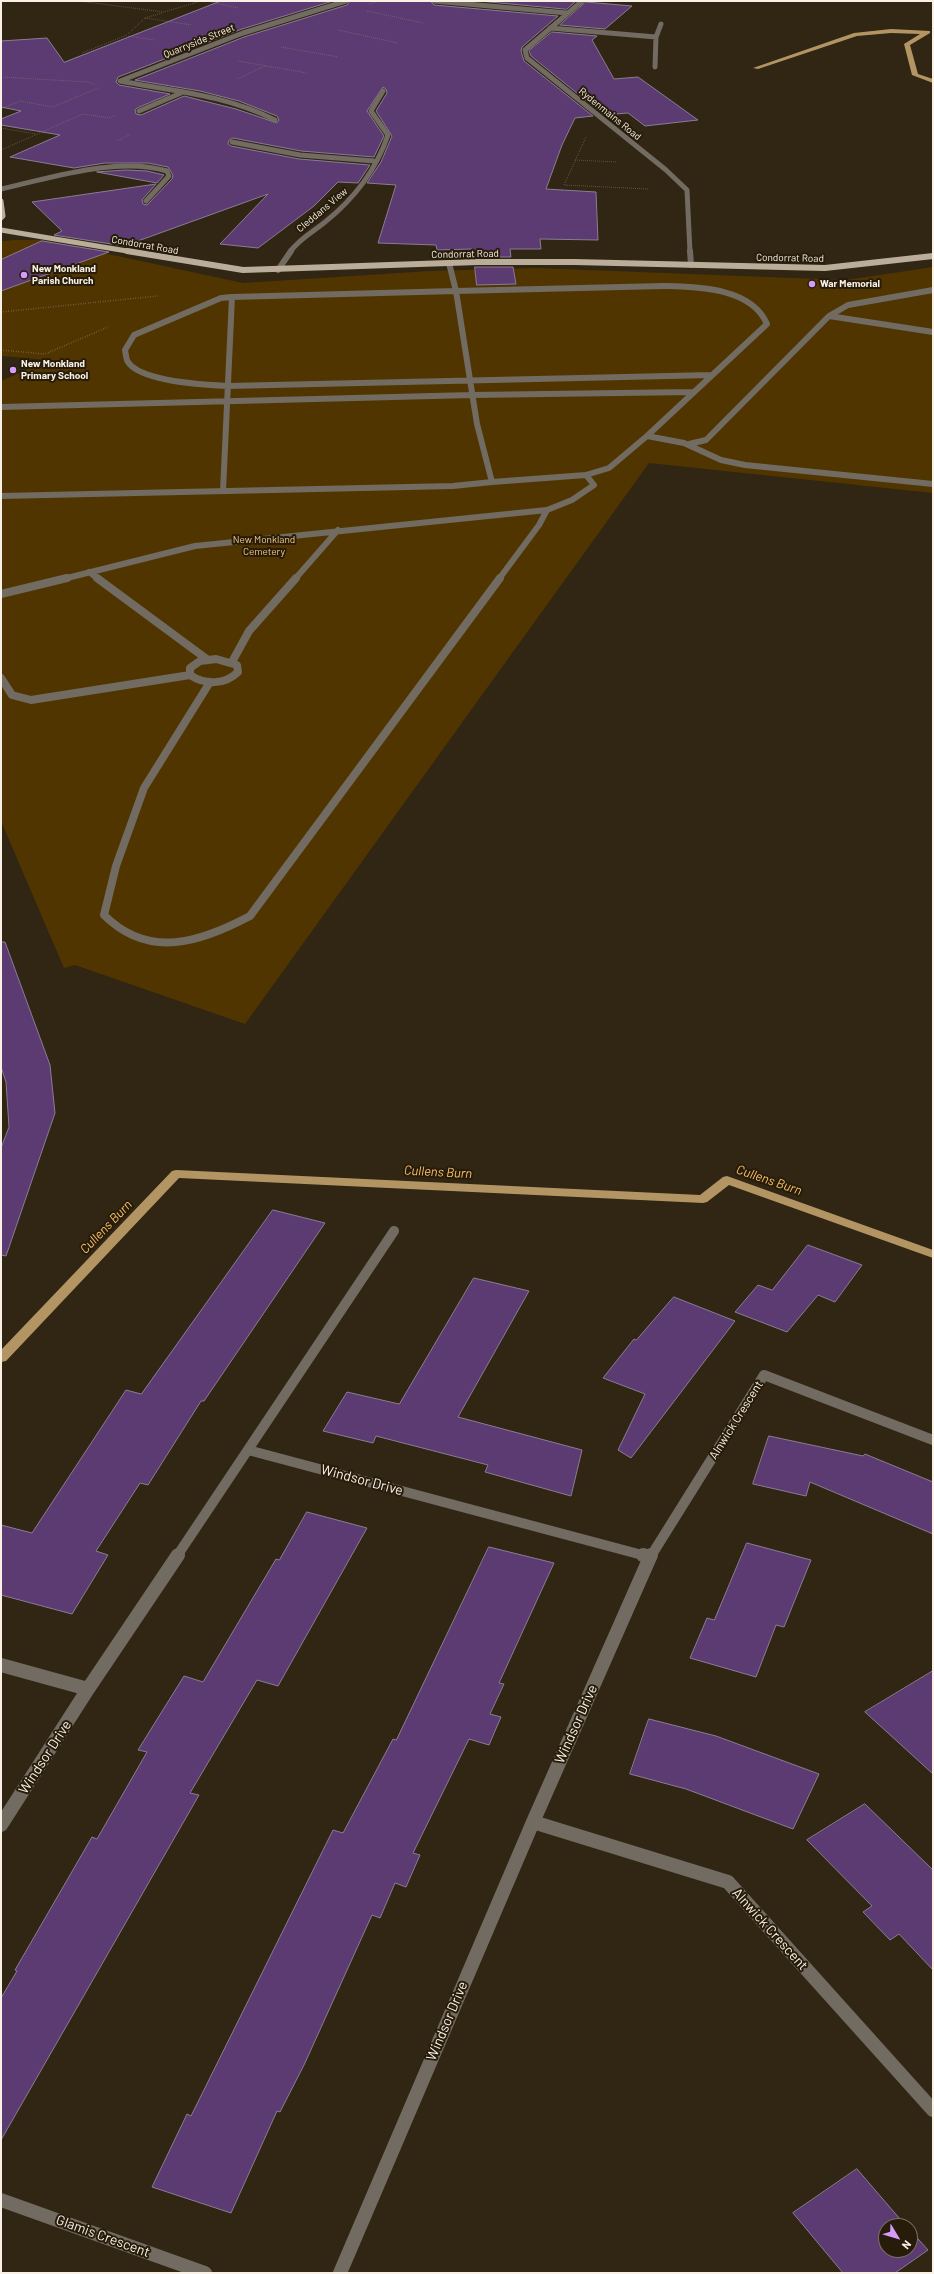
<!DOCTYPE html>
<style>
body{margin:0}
#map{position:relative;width:934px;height:2274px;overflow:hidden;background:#312513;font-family:Barlow,sans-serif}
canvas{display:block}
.frame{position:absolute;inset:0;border:2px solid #f9f1e6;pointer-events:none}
.north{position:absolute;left:878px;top:2218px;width:40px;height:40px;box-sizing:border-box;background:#271c0a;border:1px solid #7b7162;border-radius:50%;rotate:128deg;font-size:11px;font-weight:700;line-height:16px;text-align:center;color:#f9f1e6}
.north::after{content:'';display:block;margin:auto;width:14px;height:18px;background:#d49cfb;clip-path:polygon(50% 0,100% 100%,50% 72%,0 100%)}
</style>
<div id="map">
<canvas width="934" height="2274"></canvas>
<div class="frame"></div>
<div class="north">N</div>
</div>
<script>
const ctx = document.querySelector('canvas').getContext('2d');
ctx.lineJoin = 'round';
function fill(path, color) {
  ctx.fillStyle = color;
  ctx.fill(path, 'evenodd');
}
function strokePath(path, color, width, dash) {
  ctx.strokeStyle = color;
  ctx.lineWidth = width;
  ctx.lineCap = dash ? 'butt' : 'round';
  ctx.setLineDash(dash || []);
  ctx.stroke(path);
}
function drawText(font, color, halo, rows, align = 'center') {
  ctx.font = font + ' Barlow,sans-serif';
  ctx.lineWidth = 4;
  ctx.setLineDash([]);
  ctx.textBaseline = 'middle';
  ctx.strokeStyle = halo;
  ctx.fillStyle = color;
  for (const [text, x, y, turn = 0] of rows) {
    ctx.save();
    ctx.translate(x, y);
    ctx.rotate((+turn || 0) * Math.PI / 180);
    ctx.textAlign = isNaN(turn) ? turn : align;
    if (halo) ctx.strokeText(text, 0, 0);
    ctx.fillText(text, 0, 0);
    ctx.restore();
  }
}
fill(new Path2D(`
 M 15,240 L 43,240 L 243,283 L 430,271 L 535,268 L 846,280 L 933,267 L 933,493 L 649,463 L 245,1024 L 75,965 L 64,968 L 1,821 L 1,381 L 49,360 L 1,356 L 1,241 Z`), '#503501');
fill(new Path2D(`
 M 891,29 L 930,31 L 930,33 L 910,45 L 918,74 L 933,79 L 933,83 L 912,75 L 904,44 L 920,34 L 891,33 L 857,36 L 758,69 L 753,68 L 854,33 Z
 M 176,1170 L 700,1195 L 723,1177 L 727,1176 L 933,1250 L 933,1258 L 729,1185 L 707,1202 L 703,1203 L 179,1178 L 6,1361 L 1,1362 L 1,1350 L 172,1171 Z`), '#b39564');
const building = new Path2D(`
 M 221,1 L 333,1 L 242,29 L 118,77 L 116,82 L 119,85 L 170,94 L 137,108 L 135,110 L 136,114 L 141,115 L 184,96 L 236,109 L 277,123 L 279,120 L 277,116 L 239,101 L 200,91 L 135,80 L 244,37 L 347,5 L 350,1 L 430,1 L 434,5 L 558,16 L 522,47 L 521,51 L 524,61 L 593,116 L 575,118 L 562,145 L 546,189 L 596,192 L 598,240 L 540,239 L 541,249 L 510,249 L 511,257 L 474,257 L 472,249 L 437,250 L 436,245 L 378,243 L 396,185 L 367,183 L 381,162 L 392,136 L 376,111 L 387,93 L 386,89 L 383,87 L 367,111 L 384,136 L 374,157 L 301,151 L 233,138 L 229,140 L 228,144 L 231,146 L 299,159 L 370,165 L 358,183 L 338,182 L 314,206 L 258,248 L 220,244 L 268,194 L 124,246 L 54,235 L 62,231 L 32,202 L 156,184 L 142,200 L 143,204 L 147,205 L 172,179 L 173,175 L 168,167 L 148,163 L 105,163 L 74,168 L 10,157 L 60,135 L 1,125 L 1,119 L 21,111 L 1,107 L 1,41 L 47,38 L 64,62 Z
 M 479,1 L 567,1 L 575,2 L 567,9 Z
 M 586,2 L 632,6 L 605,29 L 560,25 Z
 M 552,32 L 597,36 L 592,40 L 614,79 L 638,77 L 698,120 L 645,126 L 628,113 L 604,115 L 531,56 L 529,51 Z
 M 127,170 L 147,171 L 164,175 L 157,183 L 97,172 Z
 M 42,241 L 109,252 L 1,291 L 1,260 Z
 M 475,267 L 513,267 L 516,284 L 477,285 Z
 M 1,942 L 5,942 L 50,1065 L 55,1113 L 6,1256 L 1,1255 L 1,1148 L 9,1127 L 6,1082 L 1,1067 Z
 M 273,1210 L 325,1223 L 204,1401 L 201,1401 L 148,1485 L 140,1483 L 96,1551 L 108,1555 L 72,1614 L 1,1595 L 1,1525 L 32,1533 L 126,1390 L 141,1394 Z
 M 808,1245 L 862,1265 L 835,1302 L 818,1295 L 787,1332 L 735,1312 L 758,1285 L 772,1290 Z
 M 474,1278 L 529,1291 L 458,1417 L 582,1450 L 571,1496 L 485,1472 L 488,1465 L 376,1436 L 373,1443 L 323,1431 L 347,1392 L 399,1404 Z
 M 674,1297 L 735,1321 L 631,1458 L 618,1450 L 645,1394 L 603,1378 L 634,1339 L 636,1340 Z
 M 769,1436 L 863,1456 L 865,1454 L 933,1482 L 933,1534 L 810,1482 L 806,1496 L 753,1484 Z
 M 307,1512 L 367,1528 L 278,1686 L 257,1680 L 190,1793 L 199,1795 L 1,2140 L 1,1998 L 17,1971 L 15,1970 L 92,1837 L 97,1839 L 147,1752 L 138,1750 L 184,1676 L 203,1682 L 276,1559 L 279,1560 Z
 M 747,1543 L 811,1560 L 784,1627 L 776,1625 L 756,1677 L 690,1658 L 707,1618 L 714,1620 Z
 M 489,1547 L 554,1563 L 499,1683 L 504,1684 L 490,1714 L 501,1717 L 489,1745 L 469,1739 L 413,1853 L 420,1855 L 406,1887 L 395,1883 L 380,1918 L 372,1915 L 304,2065 L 280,2112 L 277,2111 L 231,2213 L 152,2187 L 187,2114 L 191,2116 L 333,1830 L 343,1833 L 393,1739 L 396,1740 Z
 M 933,1671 L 933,1774 L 865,1712 Z
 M 649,1719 L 716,1736 L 819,1774 L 793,1829 L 686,1789 L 630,1774 Z
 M 865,1804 L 933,1870 L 933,1970 L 899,1934 L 890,1940 L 863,1912 L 872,1906 L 807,1840 Z
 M 857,2169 L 906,2226 L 886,2226 L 886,2250 L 910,2250 L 910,2230 L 928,2250 L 895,2273 L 843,2273 L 793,2213 Z`);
fill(building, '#5c3b72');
strokePath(building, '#897d93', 1);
strokePath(new Path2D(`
 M 78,1 L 164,12 L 201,1
 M 206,1 L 238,8
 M 369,4 L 379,1
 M 367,11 L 423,23
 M 145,18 L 192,25
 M 338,30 L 398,43
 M 128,36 L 154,40
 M 281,47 L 338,57
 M 82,53 L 127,35 L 145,18 L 162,13
 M 238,61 L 307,73
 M 1,77 L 88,82 L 96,85
 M 237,79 L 265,66
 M 1,109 L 20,101 L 53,107 L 98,88
 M 1,128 L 36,134
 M 586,137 L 564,185 L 648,189
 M 117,141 L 131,134
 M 1,150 L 83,114 L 110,118 L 116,115
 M 575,160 L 617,162`), '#8d8274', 1, [0.5, 1.5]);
strokePath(new Path2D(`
 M 1,312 L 158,296
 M 1,350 L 45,354 L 108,327`), '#8d8274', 1.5, [0.5, 2]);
strokePath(new Path2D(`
 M 434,1 L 567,13
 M 582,1 L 525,50 L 527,58 L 666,170 L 687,190 L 690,252
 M 550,28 L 656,37
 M 655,67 L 656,37 L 661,24
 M 139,111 L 181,93
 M 275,120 C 226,95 173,91 120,81 L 243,33 L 346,1
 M 232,142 L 300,155 L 374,161
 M 1,189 C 51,178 117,156 167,171 L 169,176 L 146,201
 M 290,252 C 299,239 313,232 325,222 C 354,199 376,170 388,135 L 371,111 L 383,91`), '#716b62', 5);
strokePath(new Path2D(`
 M 690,251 L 691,265
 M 449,263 L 456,291
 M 278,270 L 291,251
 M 663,286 C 697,287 751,287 767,324 L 647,436 L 609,468 L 586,475 L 492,482 L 477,424 L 456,291 Z
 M 232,297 L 221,298 L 134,335 L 125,350 C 126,354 126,360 128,362 C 141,382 206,385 228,386 L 712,375
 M 829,316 L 848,305 L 933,290
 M 1,407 L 472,395 L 693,392
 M 647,436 L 684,443 L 721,460 L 745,465 L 933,484
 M 689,444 L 706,440 L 829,316 L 933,332
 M 223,491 L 232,297 L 456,291
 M 1,496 L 453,486 L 492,482
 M 89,572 L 98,579
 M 63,579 L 195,546 L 547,510 L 572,500 L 594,485 L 586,475
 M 295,579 L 338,530
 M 499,579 L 539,525 L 547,510`), '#716b62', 6);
strokePath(new Path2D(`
 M 97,578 L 208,660
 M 1,594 L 67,578
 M 216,659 L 237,665 L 238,672 C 225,685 205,685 190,675 L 190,668 L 200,661 Z
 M 232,662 L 249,631 L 296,578
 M 1,678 L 12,695 L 31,700 L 190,675
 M 210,682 L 144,788 L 116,866 L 104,915 C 149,960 201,942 250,916 L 500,578`), '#716b62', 8);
strokePath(new Path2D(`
 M 248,1450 L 646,1556
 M 177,1556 L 394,1231
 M 651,1556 L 764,1375 L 933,1440`), '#716b62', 10);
strokePath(new Path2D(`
 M 643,1555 L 650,1557
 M 1,1665 L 88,1689
 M 533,1822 L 728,1882 L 933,2110
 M 1,1825 L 88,1689 L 178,1555
 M 1,2200 L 205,2273
 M 340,2273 L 533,1822 L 651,1555`), '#716b62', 14);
strokePath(new Path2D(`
 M 1,201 L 3,216 L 1,218
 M 1,230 L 133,252`), '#baae9b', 5);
strokePath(new Path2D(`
 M 127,251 L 243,270 L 478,262 L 574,262 L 825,268 L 933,256`), '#baae9b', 6);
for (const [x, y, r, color] of [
 [24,275,4,"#d49cfb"],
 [812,284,4,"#d49cfb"],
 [13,370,4,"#d49cfb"]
]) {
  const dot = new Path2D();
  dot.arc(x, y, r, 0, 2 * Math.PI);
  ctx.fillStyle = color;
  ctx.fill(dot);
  strokePath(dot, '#271c0a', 1.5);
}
drawText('10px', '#f9f1e6', '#271c0a', [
 ["Quarryside Street",199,41,-22],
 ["Rydenmains Road",610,114,39],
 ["Cleddans View",322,210,-40],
 ["Condorrat Road",145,245,10],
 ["Condorrat Road",465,254,-1],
 ["Condorrat Road",790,258,1]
]);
drawText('bold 10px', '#f9f1e6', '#271c0a', [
 ["New Monkland",32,269],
 ["Parish Church",32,281],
 ["War Memorial",820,284],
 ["New Monkland",21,364],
 ["Primary School",21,376]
], 'left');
drawText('10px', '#f7c985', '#271c0a', [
 ["New Monkland",264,540],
 ["Cemetery",264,552]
]);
drawText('12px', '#f9f1e6', '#271c0a', [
 ["Alnwick Crescent",736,1420,-58]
]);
drawText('italic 13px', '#fac168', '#271c0a', [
 ["Cullens Burn",438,1172,3],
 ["Cullens Burn",769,1180,19],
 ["Cullens Burn",106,1227,-46]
]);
drawText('14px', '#f9f1e6', '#271c0a', [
 ["Windsor Drive",362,1480,15],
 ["Windsor Drive",576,1724,-66],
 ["Windsor Drive",45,1757,-57],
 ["Alnwick Crescent",770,1929,48],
 ["Windsor Drive",447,2021,-67],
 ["Glamis Crescent",103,2236,20]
]);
</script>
